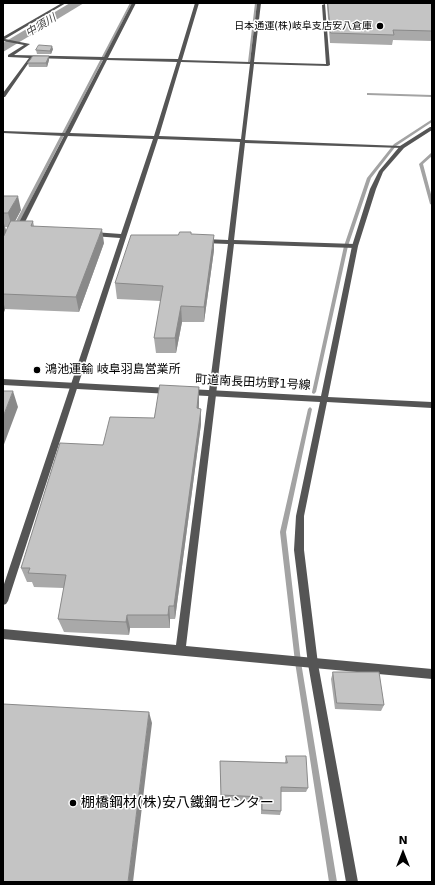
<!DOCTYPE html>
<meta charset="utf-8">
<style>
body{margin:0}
#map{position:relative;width:435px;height:885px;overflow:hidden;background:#fff;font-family:"DejaVu Sans",sans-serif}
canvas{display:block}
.frame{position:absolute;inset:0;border:4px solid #000;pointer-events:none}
.north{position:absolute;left:383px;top:833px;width:40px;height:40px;-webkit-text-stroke:3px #fff;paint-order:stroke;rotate:0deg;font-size:11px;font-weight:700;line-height:16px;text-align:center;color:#000}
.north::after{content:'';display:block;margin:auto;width:14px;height:18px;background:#000;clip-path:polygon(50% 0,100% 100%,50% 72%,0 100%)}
</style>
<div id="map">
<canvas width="435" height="885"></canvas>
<div class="frame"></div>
<div class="north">N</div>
</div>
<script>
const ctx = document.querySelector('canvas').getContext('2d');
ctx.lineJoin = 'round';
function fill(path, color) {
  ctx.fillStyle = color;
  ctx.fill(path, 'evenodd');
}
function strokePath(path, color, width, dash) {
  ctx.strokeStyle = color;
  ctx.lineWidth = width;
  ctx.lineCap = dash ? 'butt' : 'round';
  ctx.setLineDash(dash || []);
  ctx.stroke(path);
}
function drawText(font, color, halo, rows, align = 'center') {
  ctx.font = font + ' "DejaVu Sans","Noto Sans JP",sans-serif';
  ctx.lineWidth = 3;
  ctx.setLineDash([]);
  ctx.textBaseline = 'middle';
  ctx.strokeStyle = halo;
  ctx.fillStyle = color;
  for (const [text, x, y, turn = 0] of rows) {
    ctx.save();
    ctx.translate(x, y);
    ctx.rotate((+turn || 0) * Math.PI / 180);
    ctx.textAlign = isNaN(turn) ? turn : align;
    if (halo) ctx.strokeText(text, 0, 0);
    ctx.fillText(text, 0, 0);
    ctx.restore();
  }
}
fill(new Path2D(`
 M 70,3 L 84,3 L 3,52 L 3,43 Z`), '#a3a3a3');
fill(new Path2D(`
 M 3,3 L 6,3 L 3,5 Z
 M 130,3 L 132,3 L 18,225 L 15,226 L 14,225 Z
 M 255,3 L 257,3 L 250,62 L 249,63 L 248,62 Z
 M 367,93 L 432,95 L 432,97 L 368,95 L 367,95 Z
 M 431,120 L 432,120 L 432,122 L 396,146 L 371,178 L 348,246 L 316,392 L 314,394 L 312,393 L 312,392 L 344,246 L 367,178 L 394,144 Z
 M 431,153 L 432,153 L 432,156 L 423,164 L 432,198 L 432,205 L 430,204 L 419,164 Z
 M 310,407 L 312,409 L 286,532 L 301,662 L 337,882 L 329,882 L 295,662 L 280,532 L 308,409 Z`), '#a3a3a3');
fill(new Path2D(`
 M 62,3 L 66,3 L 5,39 L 30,44 L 14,55 L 104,57 L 132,3 L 136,3 L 108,58 L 178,59 L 195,3 L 199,3 L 182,60 L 250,62 L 257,3 L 261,3 L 254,62 L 326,64 L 322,5 L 325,4 L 330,65 L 328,66 L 254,64 L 245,140 L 402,146 L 404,147 L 402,148 L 245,143 L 234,240 L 355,244 L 358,246 L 355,248 L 234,244 L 186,646 L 432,669 L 432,679 L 3,639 L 3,629 L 176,645 L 228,244 L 204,243 L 201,241 L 204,239 L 228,240 L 240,142 L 158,139 L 8,601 L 6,604 L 3,605 L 3,587 L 120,238 L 93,236 L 90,234 L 93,232 L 121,234 L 153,139 L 68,136 L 21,230 L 18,232 L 15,230 L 64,136 L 3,133 L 3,131 L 65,133 L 103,60 L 32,58 L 5,97 L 3,97 L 3,93 L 29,58 L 8,57 L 8,55 L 24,45 L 3,41 L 3,37 ZM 107,60 L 177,62 L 154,136 L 70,133 ZM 181,62 L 250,64 L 241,139 L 159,136 Z`), '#555');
fill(new Path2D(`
 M 430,127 L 432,127 L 432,130 L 404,148 L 383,172 L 376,189 L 358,246 L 328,397 L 432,402 L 432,408 L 327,402 L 304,516 L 304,550 L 318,664 L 358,882 L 346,882 L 308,664 L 294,550 L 296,516 L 320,402 L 189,395 L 185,392 L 189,389 L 321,396 L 352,246 L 370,189 L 379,171 L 400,146 Z
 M 3,379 L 170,388 L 174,391 L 170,394 L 3,385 Z`), '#555');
fill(new Path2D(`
 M 327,3 L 432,3 L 432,41 L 393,40 L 392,45 L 330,43 L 327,6 Z
 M 53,49 L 51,54 L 37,54 L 36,50 Z
 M 49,56 L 49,60 L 47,67 L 29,67 L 28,63 Z
 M 3,196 L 21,210 L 15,221 L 33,221 L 34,226 L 104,243 L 79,312 L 5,309 L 3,315 ZM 5,227 L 9,227 L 6,232 Z
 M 191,234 L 214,250 L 204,322 L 182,322 L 176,353 L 156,353 L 154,338 L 161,301 L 117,299 L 115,283 L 178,235 Z
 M 199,387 L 199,409 L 201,409 L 201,424 L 175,619 L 170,619 L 170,628 L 130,628 L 129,635 L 64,632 L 58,619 L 64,588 L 34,587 L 32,582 L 27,582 L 21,568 L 103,445 L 154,418 Z
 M 333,672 L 384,705 L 381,711 L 335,709 L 331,679 Z
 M 286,756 L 308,788 L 306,792 L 281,792 L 281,811 L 280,815 L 261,814 L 261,802 L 221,800 L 220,761 L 285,763 Z`), '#a9a9a9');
fill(new Path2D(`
 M 52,46 L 53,49 L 51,54 L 50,51 Z
 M 49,56 L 49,60 L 47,67 L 46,63 Z
 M 18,196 L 21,210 L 12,227 L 8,213 Z
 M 3,220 L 7,234 L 3,242 Z
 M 102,229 L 104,243 L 79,312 L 76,297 Z
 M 214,235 L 214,250 L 204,322 L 204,307 Z
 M 3,300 L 5,309 L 3,315 Z
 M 181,306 L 182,322 L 176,353 L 175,338 Z
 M 199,387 L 199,403 L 197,424 L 197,408 Z
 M 13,391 L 18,407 L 3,447 L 3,417 Z
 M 201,409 L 201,424 L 175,619 L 174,606 Z
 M 169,606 L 170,619 L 170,628 L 168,615 Z
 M 127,615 L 130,628 L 129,635 L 126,622 Z
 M 149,712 L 152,723 L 133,882 L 128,882 Z`), '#898989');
const building = new Path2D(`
 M 328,3 L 432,3 L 432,31 L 393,30 L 394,35 L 331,33 Z
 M 39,45 L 52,46 L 50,51 L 36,50 Z
 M 33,56 L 49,56 L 46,63 L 28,63 Z
 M 3,196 L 18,196 L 8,213 L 3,213 Z
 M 11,221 L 33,221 L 31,226 L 102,229 L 76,297 L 3,294 L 3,238 Z
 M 180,232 L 191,232 L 191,234 L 214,235 L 204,307 L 181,306 L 175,338 L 154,338 L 163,286 L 115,283 L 131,235 L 178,235 Z
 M 160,385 L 199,387 L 197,408 L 201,409 L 174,606 L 169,606 L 168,615 L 127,615 L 126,622 L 58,619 L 66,575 L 28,573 L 30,568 L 21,568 L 60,443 L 103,445 L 110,417 L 154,418 Z
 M 3,391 L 13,391 L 3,417 Z
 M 333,672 L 379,672 L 384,705 L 337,703 Z
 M 3,704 L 149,712 L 128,882 L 3,882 Z
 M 286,756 L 306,756 L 308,788 L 281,787 L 281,811 L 262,810 L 262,797 L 221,795 L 220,761 L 287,763 Z`);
fill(building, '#c4c4c4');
strokePath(building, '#898989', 1);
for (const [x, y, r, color] of [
 [380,26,4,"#000"],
 [37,370,4,"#000"],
 [73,803,4,"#000"]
]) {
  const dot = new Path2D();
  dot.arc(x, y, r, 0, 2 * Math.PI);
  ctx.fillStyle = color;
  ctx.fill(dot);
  strokePath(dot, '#fff', 1.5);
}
drawText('10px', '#000', '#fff', [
 ["日本通運(株)岐阜支店安八倉庫",372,26]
], 'right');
drawText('italic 11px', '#444', '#fff', [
 ["中須川",41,26,-31]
]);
drawText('12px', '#000', '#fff', [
 ["鴻池運輸 岐阜羽島営業所",45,370]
], 'left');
drawText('12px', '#000', '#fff', [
 ["町道南長田坊野1号線",253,383,3]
]);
drawText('14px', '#000', '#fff', [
 ["棚橋鋼材(株)安八鐵鋼センター",81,803]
], 'left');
</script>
